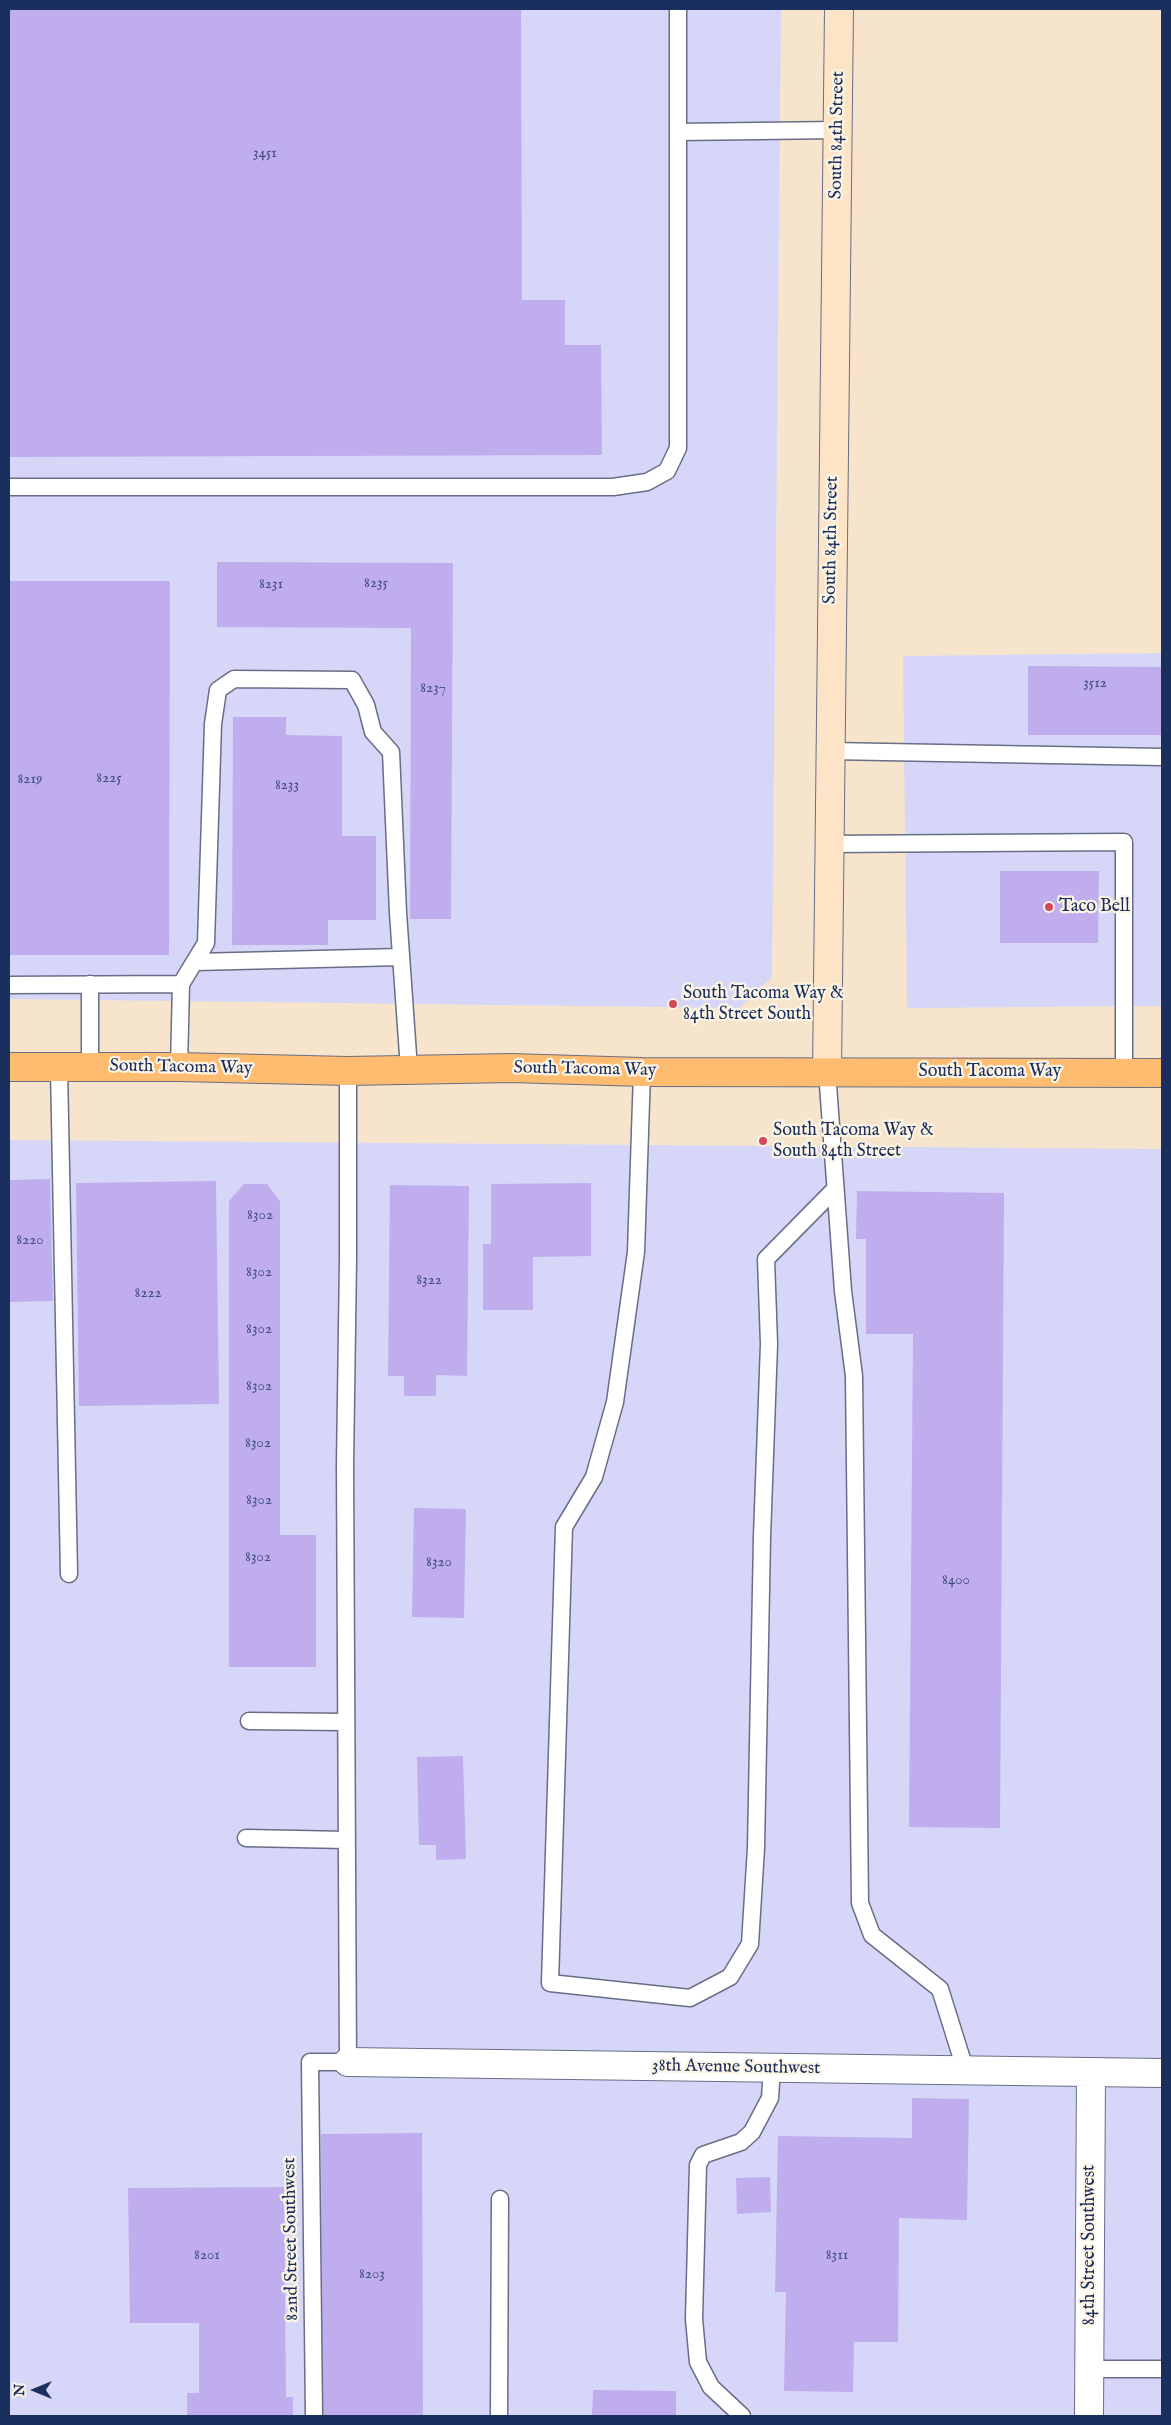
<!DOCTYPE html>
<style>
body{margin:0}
#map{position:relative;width:1171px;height:2425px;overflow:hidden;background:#f7e4cc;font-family:"IM FELL English",serif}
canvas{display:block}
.frame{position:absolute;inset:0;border:10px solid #1b2f5e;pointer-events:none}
.north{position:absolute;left:10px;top:2365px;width:50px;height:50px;-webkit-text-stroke:4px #fcf5e5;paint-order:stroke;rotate:270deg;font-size:14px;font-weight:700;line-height:20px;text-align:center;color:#1b2f5e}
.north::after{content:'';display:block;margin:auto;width:18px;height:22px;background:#1b2f5e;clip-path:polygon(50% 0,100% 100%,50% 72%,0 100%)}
</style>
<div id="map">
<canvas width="1171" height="2425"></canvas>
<div class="frame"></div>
<div class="north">N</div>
</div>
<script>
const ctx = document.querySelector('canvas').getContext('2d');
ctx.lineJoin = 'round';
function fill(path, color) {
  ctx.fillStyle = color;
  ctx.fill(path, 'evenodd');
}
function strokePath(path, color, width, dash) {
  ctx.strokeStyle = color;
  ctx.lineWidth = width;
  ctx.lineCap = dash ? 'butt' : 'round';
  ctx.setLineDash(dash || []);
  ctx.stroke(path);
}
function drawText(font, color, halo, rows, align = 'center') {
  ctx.font = font + ' "IM FELL English",serif';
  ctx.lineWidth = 4.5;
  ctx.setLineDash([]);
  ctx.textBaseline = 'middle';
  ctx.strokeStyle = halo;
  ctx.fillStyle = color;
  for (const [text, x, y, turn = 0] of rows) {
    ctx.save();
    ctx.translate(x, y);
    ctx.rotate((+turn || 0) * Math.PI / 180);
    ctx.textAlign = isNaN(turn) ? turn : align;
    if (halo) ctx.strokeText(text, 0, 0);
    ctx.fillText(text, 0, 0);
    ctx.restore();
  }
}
fill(new Path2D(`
 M 9,9 L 781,9 L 772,977 L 739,1008 L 9,999 Z
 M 1162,653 L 1162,1006 L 907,1008 L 903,656 Z
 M 9,1140 L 1162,1149 L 1162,2416 L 9,2416 Z`), '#d6d7f8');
fill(new Path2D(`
 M 9,9 L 521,9 L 522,300 L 565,300 L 565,345 L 601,345 L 602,455 L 9,457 Z
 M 217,562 L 453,563 L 451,919 L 410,919 L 411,628 L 217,627 Z
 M 9,581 L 170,581 L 169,955 L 9,955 Z
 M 1028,666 L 1162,667 L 1162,735 L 1028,735 Z
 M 233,717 L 286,717 L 286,735 L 342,736 L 342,836 L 376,836 L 376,920 L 328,920 L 328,945 L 232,945 Z
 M 1000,871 L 1099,871 L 1098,943 L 1000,943 Z
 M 50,1179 L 53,1301 L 9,1302 L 9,1180 Z
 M 216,1181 L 219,1404 L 79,1406 L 76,1183 Z
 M 591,1183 L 591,1256 L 533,1257 L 533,1310 L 483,1310 L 483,1244 L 491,1244 L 491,1184 Z
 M 244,1184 L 267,1184 L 280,1201 L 280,1535 L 316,1535 L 316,1667 L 229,1667 L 229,1201 Z
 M 390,1185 L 469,1186 L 467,1376 L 436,1375 L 436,1396 L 404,1396 L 404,1376 L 388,1376 Z
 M 857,1191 L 1004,1193 L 1000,1828 L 909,1827 L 913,1334 L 866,1334 L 866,1239 L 856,1239 Z
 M 414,1508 L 466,1509 L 464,1618 L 412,1617 Z
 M 463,1756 L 466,1859 L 436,1860 L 436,1845 L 419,1845 L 417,1757 Z
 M 912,2098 L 969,2099 L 967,2220 L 899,2218 L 898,2342 L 854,2342 L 853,2392 L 784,2391 L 786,2292 L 775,2292 L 778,2136 L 912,2138 Z
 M 422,2133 L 423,2416 L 322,2416 L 321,2134 Z
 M 770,2177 L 771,2212 L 737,2214 L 736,2178 Z
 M 284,2187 L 286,2397 L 293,2397 L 293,2416 L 187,2416 L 187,2393 L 199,2393 L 199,2323 L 130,2323 L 128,2188 Z
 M 593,2390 L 676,2391 L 676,2416 L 592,2416 Z`), '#bfaded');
const lane = new Path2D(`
 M 678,132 L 838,130
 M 9,487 L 613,487 L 647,482 L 667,471 L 678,448 L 678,9
 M 830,751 L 1162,757
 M 828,844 L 1124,842 L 1124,1072
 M 195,962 L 401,957
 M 90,984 L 90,1067
 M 9,985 L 181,984
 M 179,1067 L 181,984 L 206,943 L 213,724 L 218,690 L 234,679 L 352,680 L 366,705 L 373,732 L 391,752 L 398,913 L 409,1069
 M 59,1068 L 69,1574
 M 827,1071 L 843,1291 L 854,1376 L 860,1903 L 872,1935 L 940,1989 L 966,2072
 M 642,1072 L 636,1252 L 615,1402 L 594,1477 L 564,1527 L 550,1983 L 690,1998 L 730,1977 L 750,1944 L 756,1848 L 762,1537 L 769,1344 L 766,1259 L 835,1189
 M 249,1721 L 345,1722
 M 246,1838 L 346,1840
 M 1089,2369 L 1162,2369
 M 314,2416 L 310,2062 L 348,2062 L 345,1465 L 348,1259 L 348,1071
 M 499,2416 L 500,2199
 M 742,2416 L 711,2387 L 698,2362 L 694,2319 L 698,2165 L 703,2155 L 741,2142 L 752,2132 L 770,2098 L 772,2068`);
const street = new Path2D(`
 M 348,2062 L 1162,2073
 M 1089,2416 L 1091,2073`);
const secondary = new Path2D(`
 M 827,1071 L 839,9`);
const primary = new Path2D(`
 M 9,1067 L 179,1067 L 348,1071 L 511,1068 L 642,1072 L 1162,1073`);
strokePath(lane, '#686e84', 19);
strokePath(street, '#686e84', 30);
strokePath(secondary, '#686e84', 30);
strokePath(primary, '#686e84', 30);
strokePath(lane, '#fff', 16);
strokePath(street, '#fff', 28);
strokePath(secondary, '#fee4c6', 28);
strokePath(primary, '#fdbc70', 28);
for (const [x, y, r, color] of [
 [1049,907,5,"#d1495b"],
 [673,1004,5,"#d1495b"],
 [763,1141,5,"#d1495b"]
]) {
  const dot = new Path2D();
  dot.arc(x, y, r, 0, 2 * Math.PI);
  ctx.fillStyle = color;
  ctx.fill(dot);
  strokePath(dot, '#fcf5e5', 2);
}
drawText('15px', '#444e82', null, [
 ["3451",265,154],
 ["8235",376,584],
 ["8231",271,585],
 ["3512",1095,684],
 ["8237",433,689],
 ["8225",109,779],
 ["8219",30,780],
 ["8233",287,786],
 ["8302",260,1216],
 ["8220",30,1241],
 ["8302",259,1273],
 ["8322",429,1281],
 ["8222",148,1294],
 ["8302",259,1330],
 ["8302",259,1387],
 ["8302",258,1444],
 ["8302",259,1501],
 ["8302",258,1558],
 ["8320",439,1563],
 ["8400",956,1581],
 ["8201",207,2256],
 ["8311",837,2256],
 ["8203",372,2275]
]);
drawText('18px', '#1b2f5e', '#fcf5e5', [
 ["South 84th Street",838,135,-89],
 ["South 84th Street",832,540,-89],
 ["South Tacoma Way",181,1068,1],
 ["South Tacoma Way",585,1070,1],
 ["South Tacoma Way",990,1072],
 ["38th Avenue Southwest",736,2068,1],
 ["82nd Street Southwest",292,2239,-91],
 ["84th Street Southwest",1090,2245,-90]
]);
drawText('18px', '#1b2f5e', '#fcf5e5', [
 ["Taco Bell",1059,907],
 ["South Tacoma Way &",683,994],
 ["84th Street South",683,1015],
 ["South Tacoma Way &",773,1131],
 ["South 84th Street",773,1152]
], 'left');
</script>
